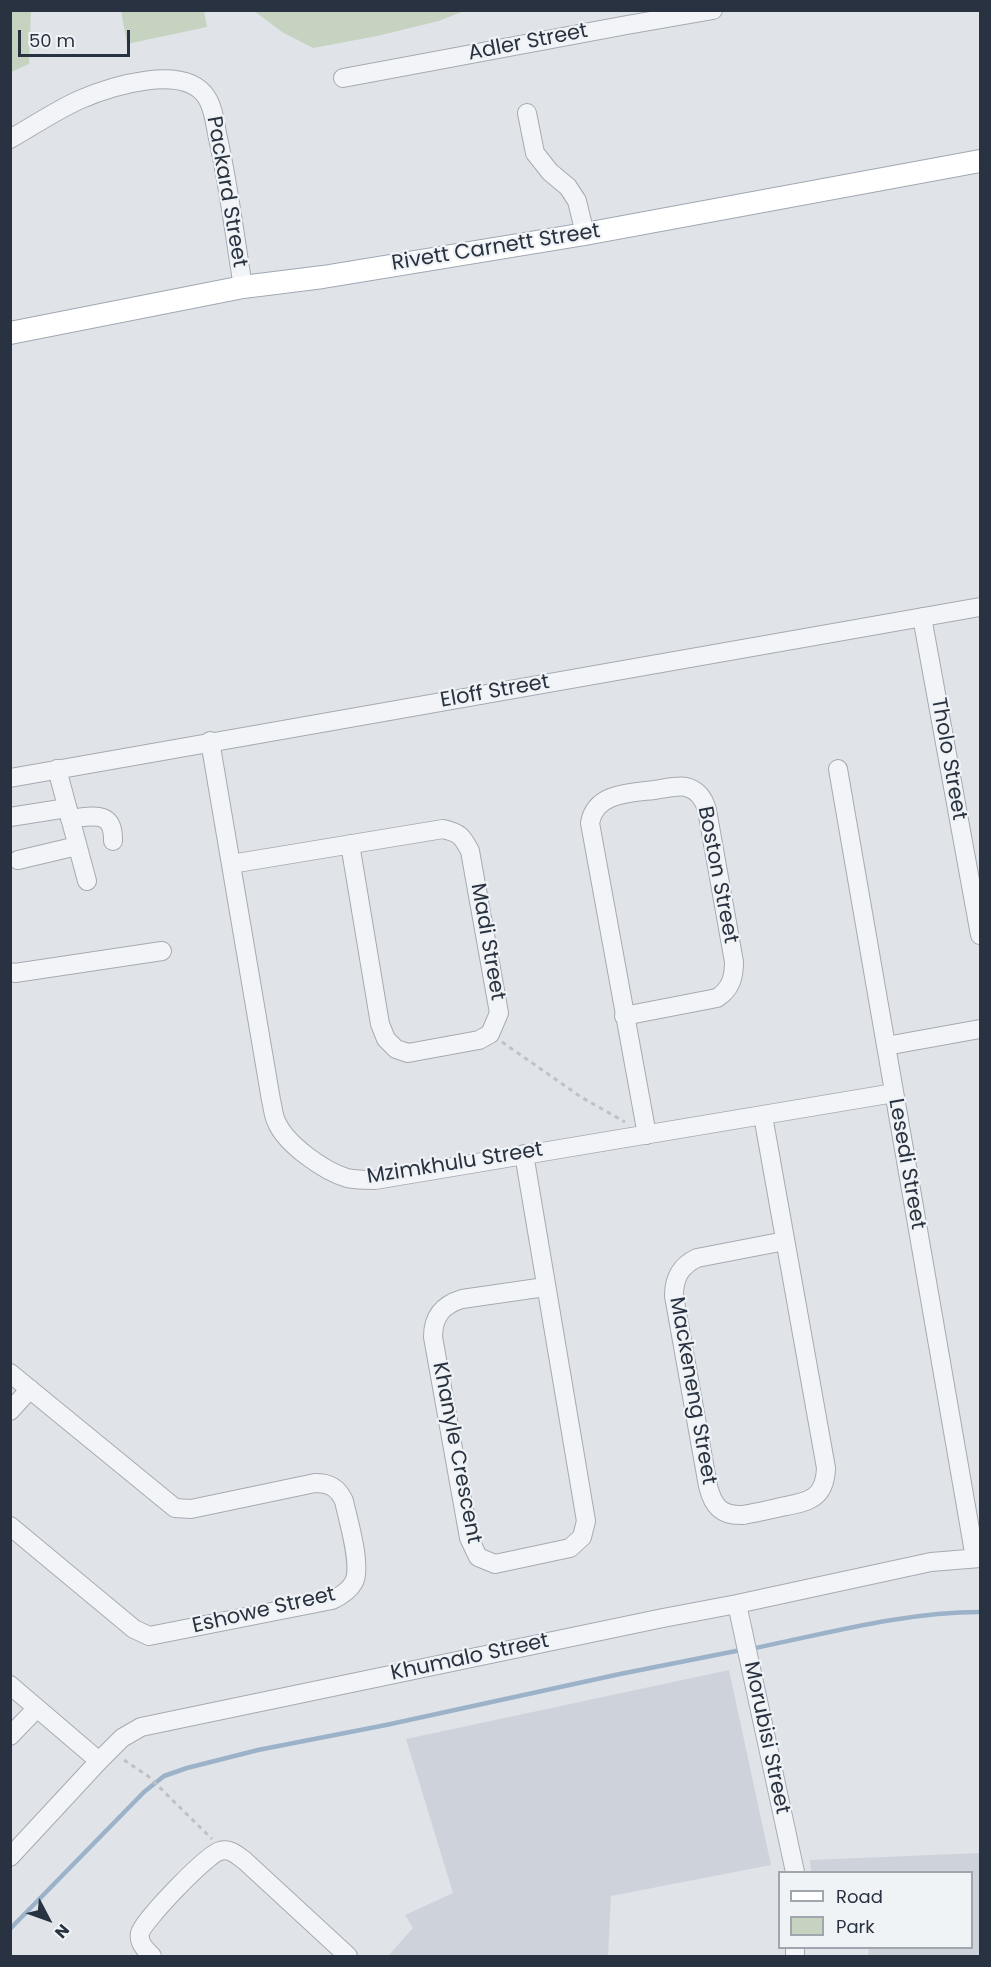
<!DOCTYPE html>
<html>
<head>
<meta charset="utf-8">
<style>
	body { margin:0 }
	#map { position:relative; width:991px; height:1967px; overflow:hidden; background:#e0e4e9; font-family:Poppins,sans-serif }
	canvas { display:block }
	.frame { position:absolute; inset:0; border:12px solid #293240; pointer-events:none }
	.legend { position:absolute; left:778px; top:1871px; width:195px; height:78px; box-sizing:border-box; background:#f0f3f6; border:2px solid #a0a6ad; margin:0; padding:8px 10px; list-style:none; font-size:18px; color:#293240 }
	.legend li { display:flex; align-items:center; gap:12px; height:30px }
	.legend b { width:30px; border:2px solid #a0a6ad }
	.north { position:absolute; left:18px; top:1889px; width:60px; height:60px; -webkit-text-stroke:4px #f0f3f6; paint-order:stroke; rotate:131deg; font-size:16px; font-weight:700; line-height:24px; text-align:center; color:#293240 }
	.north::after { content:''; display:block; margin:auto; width:21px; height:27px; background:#293240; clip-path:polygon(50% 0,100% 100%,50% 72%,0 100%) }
	.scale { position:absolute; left:18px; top:30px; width:112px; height:27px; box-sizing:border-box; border:3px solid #293240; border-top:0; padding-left:8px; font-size:18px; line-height:21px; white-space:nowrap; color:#293240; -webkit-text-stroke:4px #f0f3f6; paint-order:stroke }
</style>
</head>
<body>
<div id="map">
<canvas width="991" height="1967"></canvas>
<div class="frame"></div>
<ul class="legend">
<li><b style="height:8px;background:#fff"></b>Road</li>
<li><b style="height:16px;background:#c6d3c1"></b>Park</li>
</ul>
<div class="north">N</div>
<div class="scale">50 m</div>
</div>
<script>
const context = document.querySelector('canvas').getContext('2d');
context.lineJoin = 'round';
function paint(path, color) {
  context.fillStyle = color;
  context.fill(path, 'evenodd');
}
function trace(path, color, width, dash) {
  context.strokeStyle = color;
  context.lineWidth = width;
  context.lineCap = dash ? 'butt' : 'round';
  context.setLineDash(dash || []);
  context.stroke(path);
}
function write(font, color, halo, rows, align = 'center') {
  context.font = font + ' Poppins,sans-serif';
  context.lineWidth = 4.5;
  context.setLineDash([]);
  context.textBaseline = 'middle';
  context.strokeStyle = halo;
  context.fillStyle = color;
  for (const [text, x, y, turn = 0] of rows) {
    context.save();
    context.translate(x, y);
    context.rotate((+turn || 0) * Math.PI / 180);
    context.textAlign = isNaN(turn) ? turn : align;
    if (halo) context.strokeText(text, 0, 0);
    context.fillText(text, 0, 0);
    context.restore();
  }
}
const built = new Path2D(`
	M729,1670L771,1865L611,1896L608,1956H388L413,1928L405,1915L453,1893L406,1739Z
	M980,1853V1956H868L869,1948H972V1872H811L810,1860Z`);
const green = new Path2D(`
	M11,10L31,11L29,64L11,72Z
	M121,11H204L207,27L127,44Z
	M254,11H464L439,21L377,36L313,48L282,32Z`);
const stream = new Path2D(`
	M750,1649C825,1634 903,1612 980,1612
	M10,1929L144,1792L164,1776L187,1768L258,1750L386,1725L620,1674L741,1650`);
const path = new Path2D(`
	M502,1042L581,1097L625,1122
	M124,1760L148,1776L212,1839`);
const minor = new Path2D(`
	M343,78L627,25L713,10
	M527,113L535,153L550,172L568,187L577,201L585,234
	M10,139C33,126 55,111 79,100C109,87 185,62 207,98C214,109 215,125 218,138C229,187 235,238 243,287
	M922,617L980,935
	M210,741L271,1100C273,1107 273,1116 277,1123C287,1145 324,1171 347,1178C356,1180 366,1180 375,1180L894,1093
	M57,769L87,881
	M838,769L975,1558
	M10,778L980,607
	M10,817L67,808
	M70,819C93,816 114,810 113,841
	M18,860L77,846
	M231,864L443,829C460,833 462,836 470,851L499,1013L490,1034L479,1040L408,1053L396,1049L386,1039L380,1024L350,844
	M10,972L15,973L162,951
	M624,1016L717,998C731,989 734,977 734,962L707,810C704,799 698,790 686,787C677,785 664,789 654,790C629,793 595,793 590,823L647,1135
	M886,1046L980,1029
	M763,1116L826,1468C825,1500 807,1502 781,1507C768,1510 755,1513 743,1515C721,1516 713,1506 708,1486L674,1296C674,1278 680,1266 697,1258L785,1241
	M524,1154L586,1521L582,1537L570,1548L495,1564L478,1557L469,1538L433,1337C433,1317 442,1305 462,1299L545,1287
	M10,1373L175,1508L191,1509L315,1483C330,1483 338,1488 344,1501C348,1520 362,1565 354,1582C349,1591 341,1596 332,1600L149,1636L134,1629L10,1526
	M10,1411L30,1389
	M737,1604L795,1872
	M10,1685L99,1761
	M10,1736L37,1708
	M10,1857L99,1761L122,1738L141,1727L663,1618L737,1604L931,1562L980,1558
	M152,1956C146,1950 138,1943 140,1933C143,1921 208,1853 220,1851C230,1848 237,1855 245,1861L348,1956
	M795,1956V1948`);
const major = new Path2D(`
	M10,333L243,287L323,277L585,234L980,161`);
const streetNames = [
	["Adler Street",528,43,-11],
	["Packard Street",226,192,80],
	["Rivett Carnett Street",496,248,-9],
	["Eloff Street",495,692,-10],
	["Tholo Street",948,759,80],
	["Boston Street",717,875,79],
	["Madi Street",487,942,80],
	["Mzimkhulu Street",455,1164,-9],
	["Lesedi Street",906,1164,80],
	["Mackeneng Street",692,1391,80],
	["Khanyle Crescent",456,1453,79],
	["Eshowe Street",264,1611,-13],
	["Khumalo Street",470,1658,-12],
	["Morubisi Street",766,1738,78]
];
paint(built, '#ced3db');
paint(green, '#c6d3c1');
trace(stream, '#9cb2c8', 4.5);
trace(minor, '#a5abb3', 20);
trace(major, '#a0a8b4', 24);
trace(path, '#bec2c7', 3, [4.5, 4.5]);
trace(minor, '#f3f4f7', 18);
trace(major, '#fff', 22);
write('21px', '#293240', '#f0f3f6', streetNames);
</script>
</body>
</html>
